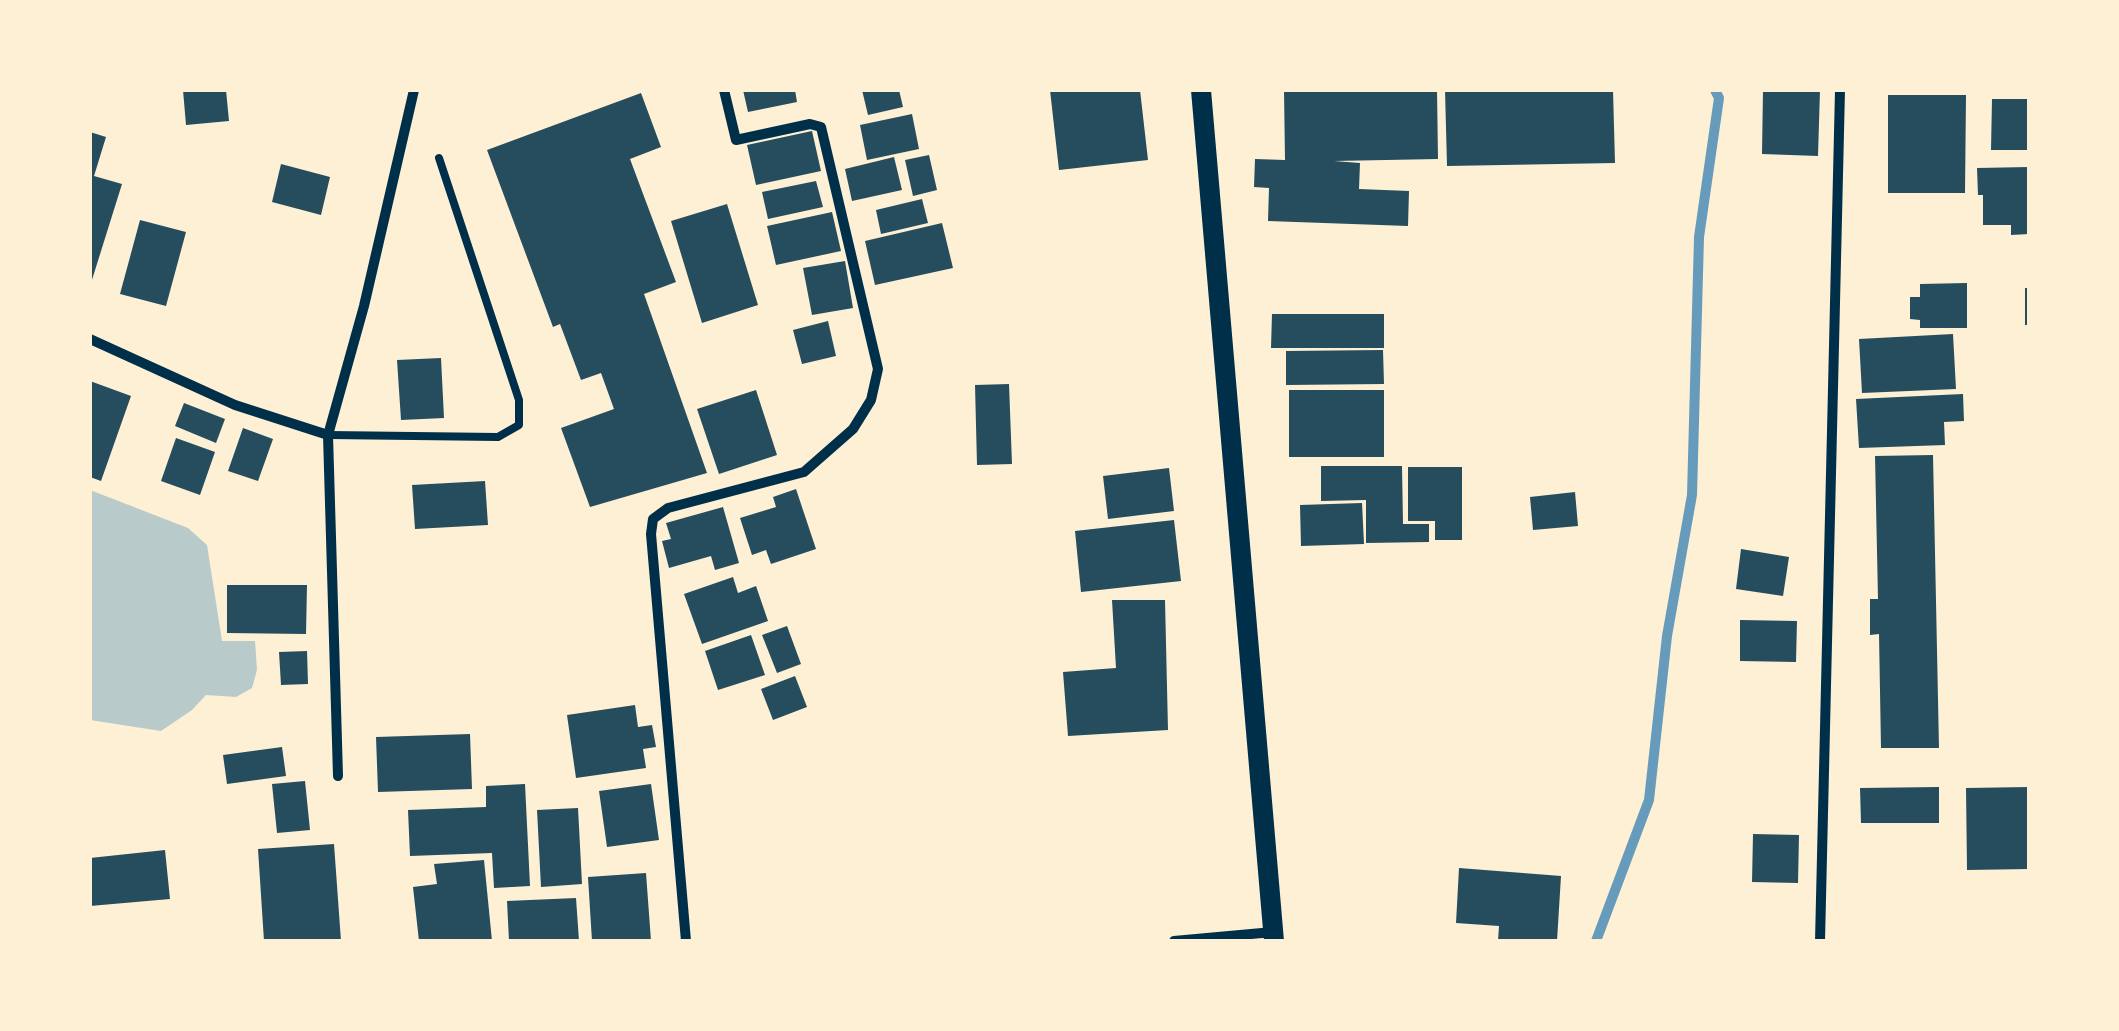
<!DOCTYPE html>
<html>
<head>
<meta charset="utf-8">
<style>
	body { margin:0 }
	#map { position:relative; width:2119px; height:1031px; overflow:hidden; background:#fdf0d5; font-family:"DM Sans",sans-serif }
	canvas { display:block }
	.frame { position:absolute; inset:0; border:92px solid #fdf0d5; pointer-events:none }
</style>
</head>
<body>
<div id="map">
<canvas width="2119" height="1031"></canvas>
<div class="frame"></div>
</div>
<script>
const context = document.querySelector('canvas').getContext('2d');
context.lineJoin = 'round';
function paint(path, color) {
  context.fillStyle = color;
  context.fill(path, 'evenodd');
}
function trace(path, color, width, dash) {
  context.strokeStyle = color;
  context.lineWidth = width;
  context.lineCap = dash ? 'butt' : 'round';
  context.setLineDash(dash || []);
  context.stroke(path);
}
const green = new Path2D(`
	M90,490L188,528L207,545L222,641H255L257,670L252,688L236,697L206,695L192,710L161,731L90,720Z`);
const stream = new Path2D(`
	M1596,941L1649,800L1667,636L1692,495L1699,237L1719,98L1715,90`);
const building = new Path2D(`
	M183,90H226L229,121L186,125Z
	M743,90H795L797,102L748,112Z
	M862,90H899L903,107L868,115Z
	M1050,90H1140L1148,160L1059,170Z
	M1284,90H1437L1438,159L1334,161L1360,163L1359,189L1409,191L1408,226L1268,221L1269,188L1254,187L1255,159L1285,160Z
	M1445,90H1613L1615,163L1447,166Z
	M1763,90H1820L1818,156L1762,154Z
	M641,93L661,147L630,159L676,282L644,294L707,473L590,507L561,428L614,409L601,373L581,380L560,324L553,327L487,150Z
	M1888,95H1966L1965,193H1888Z
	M1992,99H2029V150H1991Z
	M912,114L919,149L867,160L860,125Z
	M812,131L821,171L756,185L747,145Z
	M90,132L106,137L94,176L122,184L91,283Z
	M929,155L937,190L913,196L905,160Z
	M894,157L902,190L852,201L845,169Z
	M281,164L330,177L321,215L272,202Z
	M2029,167V234L2011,235V225H1983V195H1978L1977,168Z
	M816,181L823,207L768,219L762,192Z
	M922,199L928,223L881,234L876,210Z
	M727,204L758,305L702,323L671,221Z
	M832,212L841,251L776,265L767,226Z
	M140,220L186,232L166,306L120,294Z
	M942,223L953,268L875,285L865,241Z
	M845,261L853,308L812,315L803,268Z
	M1967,283V328H1920V320L1910,319V297H1920V284Z
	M2025,288H2029V325H2025Z
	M1272,314H1384V348H1271Z
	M828,321L836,356L802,364L793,330Z
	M1953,334L1956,389L1862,393L1859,339Z
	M1383,350L1384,384L1286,385V351Z
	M441,358L444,418L401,420L397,360Z
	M90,381L131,396L101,481L90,477Z
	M1009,384L1012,464L977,465L975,385Z
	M756,390L777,455L719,474L697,409Z
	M1289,390H1384V457H1289Z
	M1963,394L1964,421L1944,422L1945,445L1859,448L1856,399Z
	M184,403L225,419L216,443L175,426Z
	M243,428L273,439L258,481L228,471Z
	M176,438L215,452L200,495L161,481Z
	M1933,455L1939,748H1881L1879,634L1870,635V599H1878L1875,456Z
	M1321,466H1402L1403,524H1429V542L1366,543V500L1321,501Z
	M1408,467H1462V540H1435V521H1408Z
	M1169,468L1174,511L1108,519L1103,476Z
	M485,481L488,525L415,529L412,485Z
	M796,489L816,549L771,564L766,550L752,555L740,518L776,507L773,497Z
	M1575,492L1578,526L1533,530L1530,497Z
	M1362,503L1364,544L1301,546L1300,505Z
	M723,507L739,563L715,570L711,556L669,568L662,541L671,539L666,523Z
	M1174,520L1181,581L1081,592L1075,531Z
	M1741,549L1789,557L1783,596L1736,589Z
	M733,577L738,593L756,586L768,621L702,644L684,594Z
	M227,585H307L306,634L227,633Z
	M1112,600H1165L1168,730L1068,736L1063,672L1116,668Z
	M1740,620L1797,621L1796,662L1740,661Z
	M787,626L801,664L777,673L762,635Z
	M751,635L765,675L718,690L705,651Z
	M307,651L308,684L281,685L279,652Z
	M795,676L807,707L773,720L761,689Z
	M635,705L638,727L652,725L656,747L643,749L646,768L576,778L567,715Z
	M470,734L472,789L378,792L376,737Z
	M282,747L286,776L227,784L223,755Z
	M305,781L310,830L277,833L272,784Z
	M525,784L530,886L494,888L492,853L410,856L408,810L486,807V786Z
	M651,784L659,840L607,847L599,791Z
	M1939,787V823H1861L1860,788Z
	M2029,787V869L1967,870L1966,788Z
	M578,808L582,884L541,887L537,810Z
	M1753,834L1799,835L1798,883L1752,882Z
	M334,844L341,941H264L258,849Z
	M165,850L170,899L90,906V858Z
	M484,860L492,941H419L413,887L437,884L434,864Z
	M1459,868L1561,876L1557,941H1498L1499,926L1456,923Z
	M646,873L651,941H592L588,877Z
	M576,898L579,941H509L507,901Z`);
const service = new Path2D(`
	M328,435L498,437L519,425V400L439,158`);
const minor = new Path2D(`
	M90,339L235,405L328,435L364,306L414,90
	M328,435L338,776
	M686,941L651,534L653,519L668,508L804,472L853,429L871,400L878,369L821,127L810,124L736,140L724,90
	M1174,941L1273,932
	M1820,941L1840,90`);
const secondary = new Path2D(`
	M1201,90L1274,941`);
paint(green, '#b9caca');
trace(stream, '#669bbc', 10);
paint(building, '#264d5e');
trace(service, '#003049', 8);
trace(minor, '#003049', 10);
trace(secondary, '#003049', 20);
</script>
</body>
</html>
